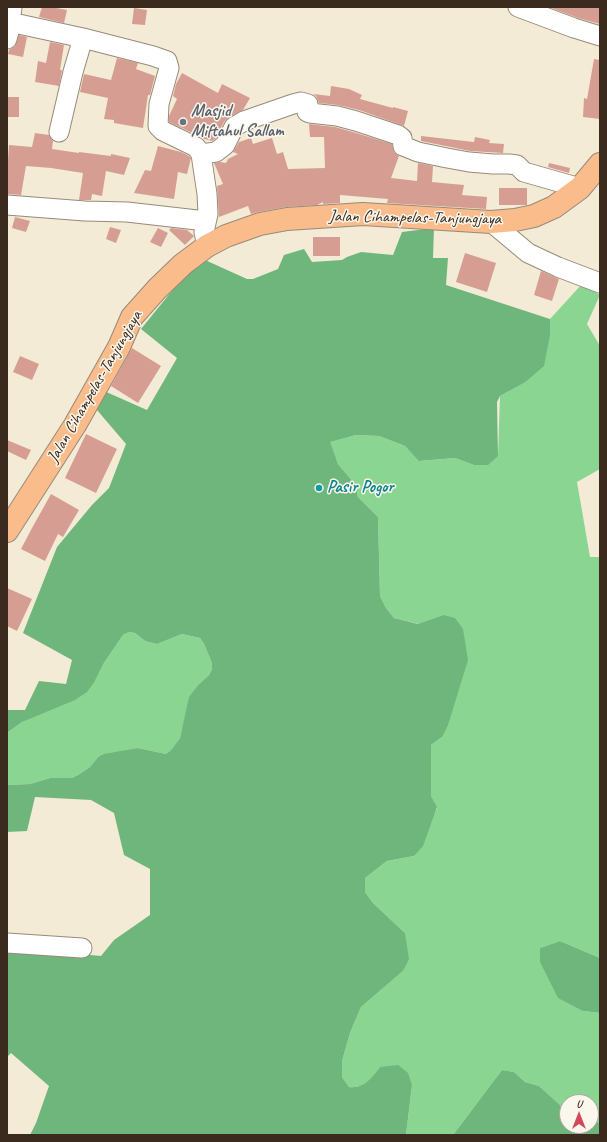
<!DOCTYPE html>
<html>
<head>
<meta charset="utf-8">
<style>
	body { margin:0 }
	#map { position:relative; width:607px; height:1142px; overflow:hidden; background:#f3ebd5; font-family:Caveat,sans-serif }
	canvas { display:block }
	.frame { position:absolute; inset:0; border:8px solid #3b2a1e; pointer-events:none }
	.north { position:absolute; left:559px; top:1094px; width:40px; height:40px; box-sizing:border-box; background:#fbf7ec; border:1px solid #aea59a; border-radius:50%; rotate:0deg; font-size:11px; font-weight:700; line-height:16px; text-align:center; color:#3b2a1e }
	.north::after { content:''; display:block; margin:auto; width:14px; height:18px; background:#d1495b; clip-path:polygon(50% 0,100% 100%,50% 72%,0 100%) }
</style>
</head>
<body>
<div id="map">
<canvas width="607" height="1142"></canvas>
<div class="frame"></div>
<div class="north">U</div>
</div>
<script>
const context = document.querySelector('canvas').getContext('2d');
context.lineJoin = 'round';
function paint(path, color) {
  context.fillStyle = color;
  context.fill(path, 'evenodd');
}
function trace(path, color, width, dash) {
  context.strokeStyle = color;
  context.lineWidth = width;
  context.lineCap = dash ? 'butt' : 'round';
  context.setLineDash(dash || []);
  context.stroke(path);
}
function write(font, color, halo, rows, align = 'center') {
  context.font = font + ' Caveat,sans-serif';
  context.lineWidth = 3;
  context.setLineDash([]);
  context.textBaseline = 'middle';
  context.strokeStyle = halo;
  context.fillStyle = color;
  for (const [text, x, y, turn = 0] of rows) {
    context.save();
    context.translate(x, y);
    context.rotate((+turn || 0) * Math.PI / 180);
    context.textAlign = isNaN(turn) ? turn : align;
    if (halo) context.strokeText(text, 0, 0);
    context.fillText(text, 0, 0);
    context.restore();
  }
}
const green = new Path2D(`
	M582,284L600,295L587,324L600,346V469L577,482L590,557H600V958L560,941L540,948L583,1011L600,1013V1122L591,1123V1102H567V1114L559,1104L539,1086L525,1082L514,1072L502,1070L453,1135H406L412,1085L380,1067C372,1077 364,1089 349,1087L342,1077V1061L350,1033L361,1007L403,971L405,933L373,903L365,892V878L387,861L414,856L437,808L431,796V745L442,737L443,615L419,624L394,618L386,608L380,596L378,517L358,497L355,484L338,464L329,442L356,435L379,436L405,446L420,461L455,458L474,465L498,456L500,396L524,383L550,335V319Z
	M129,632L135,633L145,641L157,644L182,634L200,638L204,644L212,663V669L209,675L198,685L190,697L180,738L171,750L166,754L138,748L98,757L90,767L78,775L72,778H50L30,784L7,785V733L22,722L95,681L104,663L123,635Z`);
const forest = new Path2D(`
	M434,228L433,258H448L446,285L550,319V335L544,366L524,383L500,396L497,402L498,456L488,465H474L455,458L419,461L405,446L379,436L356,435L330,442L338,464L355,484L358,497L378,517L380,596L386,608L394,618L418,624L443,615L455,618L463,629L468,660L448,725L442,737L431,745V796L437,807L423,846L414,856L387,861L365,878V892L373,903L405,933L409,959L403,971L361,1007L350,1033L342,1061V1077L349,1087C364,1089 372,1077 380,1067L398,1065L408,1073L412,1085L406,1135H30L36,1123L49,1086L11,1053L7,1057V947L101,956L114,940L150,915V869L124,855L114,813L91,800L35,797L27,831L7,832V785L30,784L50,778H72L78,775L90,767L98,757L104,754L138,748L166,754L171,750L180,738L189,697L198,685L209,675L212,669V663L204,644L200,638L182,634L157,644L145,641L135,633L129,632L123,635L104,663L95,681L87,692L75,700L22,722L7,733V710H25L39,681L66,684L72,660L23,633L57,547L92,505L109,488L126,444L97,410L104,391L147,410L177,358L141,329L188,271L205,260L247,279H253L278,269L284,255L304,249L312,262L342,260L347,257L361,252L393,255L402,232Z
	M560,941L600,958V1013L583,1011L558,998L540,962V948Z
	M502,1070L514,1072L525,1082L539,1086L559,1104L567,1114V1126H591V1123L600,1122V1135H453Z`);
const building = new Path2D(`
	M42,7H51L67,10L64,23L39,17Z
	M549,7H600V24L578,18Z
	M134,8L147,10L145,25L132,24Z
	M19,35L27,37L23,57L8,54L9,50L15,46Z
	M50,42L64,45L60,70H62L59,86L35,82L38,61L46,63Z
	M117,58L138,63L136,69L155,76L150,95H148L143,128L114,123V120L104,119L108,98L80,92L84,74L111,80Z
	M594,59L600,60V119L583,117L584,98L587,99Z
	M182,73L218,93L222,84L250,98L243,110L228,118L224,122L216,138L212,141L204,139L199,127L197,135L169,122V116L177,99L173,96L176,84Z
	M331,86L349,89L362,95L360,99L393,108V107L408,111L404,126L359,110L338,105L319,103L316,96L313,94L330,96Z
	M7,97H19V117H7Z
	M309,124L335,127L353,132L392,144L394,152L399,156L391,178L417,181L418,163L433,166L432,182L464,185L462,195L487,197L486,209L387,203L388,199L340,195V203L323,204V202L317,205L286,207L258,212L251,214L248,206L219,217L217,186L223,184L214,163L220,162L226,163L228,159L238,154L233,152L239,142L251,138L253,144L272,138L277,154L283,152L288,169L325,168L324,137H310Z
	M35,133L49,135L53,141L52,149L79,153V152L111,156V154L130,158L124,175L106,171L102,196L92,194L91,200H79L83,173L51,168L26,166L21,195L7,194V175L9,145L32,147Z
	M421,136L474,142L475,137L490,140L489,143L504,144L503,153L470,151L421,141Z
	M158,146L181,152L189,156L191,158L187,174L178,172L174,199L134,193L145,170L151,171Z
	M549,163L570,168L569,173L548,167Z
	M499,188H527V205H499Z
	M15,217L30,221L26,232L12,228Z
	M110,227L121,230L116,243L106,239Z
	M158,228L168,233L161,247L150,242Z
	M171,228L187,230L194,236L185,245L169,230Z
	M313,237H340V256H313Z
	M465,253L496,263L487,292L456,282Z
	M541,271L559,279L552,301L534,295Z
	M132,348L161,366L138,403L111,386Z
	M20,356L39,364L32,380L13,372Z
	M86,434L117,449L96,493L65,478Z
	M7,440L31,450L26,460L7,451Z
	M51,494L79,510L63,537L58,534L45,561L21,549L32,528Z
	M7,588L32,599L17,631L7,626Z`);
const minor = new Path2D(`
	M12,7L11,17L14,23L83,38L153,56L167,61L169,68L159,104L158,126L163,131L196,147L201,154L207,194L208,214L204,232L207,246
	M518,7L574,28L600,36
	M7,39L12,20
	M59,132L73,72L83,38
	M201,154L216,152L225,145L234,127L244,121L293,104L301,102L308,104L307,112L310,113L337,116L356,121L398,135L402,138L403,146L418,152L447,158L469,162L493,164H509L517,165L524,172L580,188
	M7,205L85,211L127,212L206,221
	M491,222L528,253L558,267L600,283
	M7,943L82,948`);
const major = new Path2D(`
	M7,531L75,425L119,347L132,317L157,289L183,264L207,246L226,236L260,224L287,219L363,214L491,222L515,220L534,216L554,207L580,188L600,164`);
const markers = [
	[183,122,4,"#6b7280"],
	[319,488,4,"#0f9aa8"]
];
const worshipNames = [
	["Masjid",191,112],
	["Miftahul Sallam",191,132]
];
const streetNames = [
	["Jalan Cihampelas-Tanjungjaya",415,218,1],
	["Jalan Cihampelas-Tanjungjaya",95,387,-60]
];
const cultureNames = [
	["Pasir Pogor",327,488]
];
paint(green, '#8ad592');
paint(forest, '#6fb67c');
paint(building, '#d69e93');
trace(minor, '#978a7a', 21);
trace(major, '#978a7a', 24);
trace(minor, '#fff', 19);
trace(major, '#f9bc8a', 22);
for (const [x, y, r, color] of markers) {
  const dot = new Path2D();
  dot.arc(x, y, r, 0, 2 * Math.PI);
  context.fillStyle = color;
  context.fill(dot);
  trace(dot, '#fbf7ec', 1.5);
}
write('bold 17px', '#5b616d', '#fbf7ec', worshipNames, 'left');
write('17px', '#3b2a1e', '#fbf7ec', streetNames);
write('bold 17px', '#0d838f', '#fbf7ec', cultureNames, 'left');
</script>
</body>
</html>
